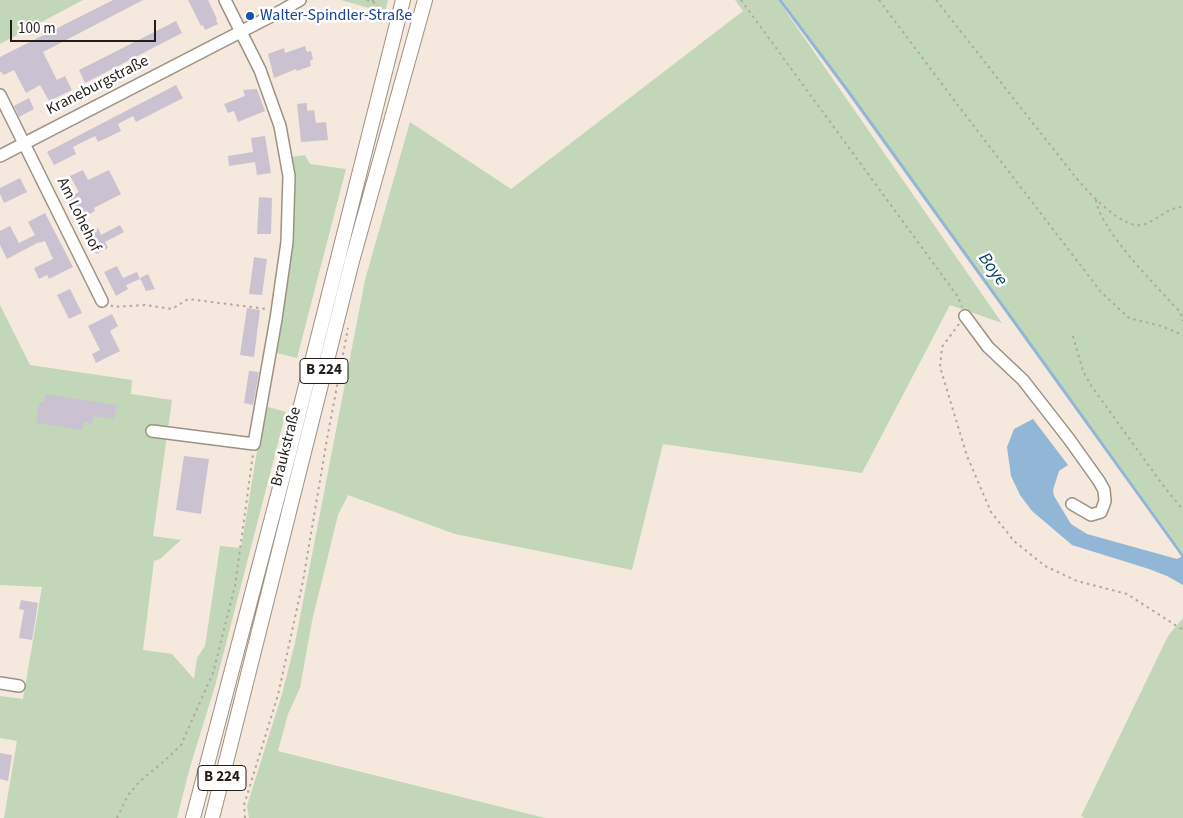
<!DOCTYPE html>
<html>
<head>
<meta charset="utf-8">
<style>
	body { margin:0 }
	#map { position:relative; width:1183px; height:818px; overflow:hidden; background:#f5e8dc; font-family:"Source Sans 3",sans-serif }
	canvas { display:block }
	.scale { position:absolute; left:10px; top:20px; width:146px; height:22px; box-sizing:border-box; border:2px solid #231e1a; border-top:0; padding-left:6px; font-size:15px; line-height:18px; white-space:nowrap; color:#231e1a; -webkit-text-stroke:4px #fff; paint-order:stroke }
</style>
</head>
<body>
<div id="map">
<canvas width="1183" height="818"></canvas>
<div class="scale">100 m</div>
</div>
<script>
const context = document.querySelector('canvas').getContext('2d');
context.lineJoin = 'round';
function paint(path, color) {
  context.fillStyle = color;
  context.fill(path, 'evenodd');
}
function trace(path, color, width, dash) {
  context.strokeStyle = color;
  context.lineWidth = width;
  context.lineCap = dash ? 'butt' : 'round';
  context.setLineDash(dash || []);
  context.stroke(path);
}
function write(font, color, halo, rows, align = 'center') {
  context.font = font + ' "Source Sans 3",sans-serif';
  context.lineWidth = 5;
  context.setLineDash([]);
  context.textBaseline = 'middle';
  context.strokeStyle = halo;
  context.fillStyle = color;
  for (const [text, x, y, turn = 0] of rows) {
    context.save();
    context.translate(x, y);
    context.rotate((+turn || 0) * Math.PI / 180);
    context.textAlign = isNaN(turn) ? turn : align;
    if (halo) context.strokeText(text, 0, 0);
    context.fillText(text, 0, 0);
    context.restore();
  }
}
const green = new Path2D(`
	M0,0H83L0,44Z
	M341,0H388L381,26V20L376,10Z
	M735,0H778L1002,323L950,305L862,473L663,444L632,570L455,534L348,495L338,515L312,621L300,688L288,714L278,751L545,818H249L247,806L282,694L295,643L365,280L410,122L511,189L743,11Z
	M782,0H1183V553Z
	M305,155L310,164L346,169L297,358L277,353C285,287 300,223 291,157Z
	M0,305L30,365L132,380L131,394L172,400L153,536L181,540L160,559L154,561L143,650L172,654L194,679L197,658L205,646L220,546L241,548L262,421L268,407L286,412L215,686L190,767L177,818H4L17,741L0,738V696L23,699L42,587L0,585Z
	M1183,618V818H1085L1081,816L1168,636Z`);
const water = new Path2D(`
	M1033,419L1068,465L1059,471L1053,490L1054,496L1071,524L1087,534L1177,559L1183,556V585L1167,576L1149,569L1072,545L1032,511L1020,495L1011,476L1007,447L1014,429Z`);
const stream = new Path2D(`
	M780,0L845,87L1183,556`);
const building = new Path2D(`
	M113,0H143L43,52L57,80L65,76L72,90L49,101L40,85L26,93L14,70L4,75L0,71V57Z
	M188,0H208L217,19L216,20L218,24L205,30L203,25L201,26Z
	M176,21L182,33L85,83L79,70Z
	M305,46L307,52L311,51L313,59L310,61L311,66L297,71L296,69L274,78L268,54L284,48L285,53Z
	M176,85L183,98L136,122L133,116L118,124L121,131L98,142L95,136L73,147L76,154L54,165L47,152Z
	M257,89L265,111L238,122L234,111L228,113L224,104L245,96L243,90Z
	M29,98L34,109L19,117L14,106Z
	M307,103V111L314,110L316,123L326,122L328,140L301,142L297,104Z
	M265,136L271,173L257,175L255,162L229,166L228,156L253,152L251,138Z
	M83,170L88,180L109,170L121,194L94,208L95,211L78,220L68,198L79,192L70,176Z
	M20,178L27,192L4,203L0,194V188Z
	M259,197L272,198L271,234H257Z
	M45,213L73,267L49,279L47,275L39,279L34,268L53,259L45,241L39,243V242L7,259L0,245V231L10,226L19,243L35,235L28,222Z
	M120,225L124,232L105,242L108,248L96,254L86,234L98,228L101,235Z
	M254,257L267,259L262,295L249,294Z
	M117,266L123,278L137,272L140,279L126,285L128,289L116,296L104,272Z
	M148,274L155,289L146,291L140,278Z
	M70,289L82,313L69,319L57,295Z
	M247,308L260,310L254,357L240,355Z
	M112,314L118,326L110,331L120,351L96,363L92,354L100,350L88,326Z
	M249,371L259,372L253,405L244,403Z
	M45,394L117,405L114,419L94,416L92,424L84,422L83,430L36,423L39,402L44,403Z
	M184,456L209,459L201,514L176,510Z
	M21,600L38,603L32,640L19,638L24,610L19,609Z
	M0,753L12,755L8,781L0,779Z`);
const path = new Path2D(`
	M367,0L373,2V0
	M741,0L958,297L962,307
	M879,0L960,108L1101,292L1129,318L1161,326L1183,335
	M936,0L1073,174C1085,189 1124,233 1145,224C1159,219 1168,207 1183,207
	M373,2L378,5L386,22
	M1096,200C1100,230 1158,288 1180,312L1183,321
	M111,305L113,307L145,305L172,309L188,299L267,309
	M959,324L942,347L940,367L967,456L991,512L1014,541L1045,566L1077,581L1127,594L1183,630
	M1073,336L1083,371L1090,384L1162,484L1183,510
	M117,818L128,795L140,781L162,763L181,745L213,673L235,586L253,454
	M245,818L244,805L278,695L303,581L327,439L348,328`);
const minor = new Path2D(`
	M0,95L102,301
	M0,156L281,11L300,0
	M965,316L988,347L1023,380L1069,439L1099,481L1104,490L1105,501L1101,512L1091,515L1072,504
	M152,431L254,444L276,319L287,242L289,176L280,126L260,70L225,0
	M0,683L19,686`);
const major = new Path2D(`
	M193,818L288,457L403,0
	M212,818L352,261L425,0`);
const markers = [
	[250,16,5,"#1a4fb4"]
];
const shields = [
	[324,371,48],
	[222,778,48]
];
const shieldNames = [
	["B 224",324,371],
	["B 224",222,778]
];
const transitNames = [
	["Walter-Spindler-Straße",260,16]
];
const streetNames = [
	["Kraneburgstraße",98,86,-27],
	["Am Lohehof",78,215,64],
	["Braukstraße",287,447,-76]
];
const waterNames = [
	["Boye",992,270,54]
];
paint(green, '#c2d7b7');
paint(water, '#92b7d6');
trace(stream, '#92b7d6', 3);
paint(building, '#cac2d1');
trace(minor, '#9c9185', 14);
trace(major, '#9c9185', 16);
trace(path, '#b2a89e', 2, [2.5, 4]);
trace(minor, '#fff', 11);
trace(major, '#fff', 14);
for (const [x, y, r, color] of markers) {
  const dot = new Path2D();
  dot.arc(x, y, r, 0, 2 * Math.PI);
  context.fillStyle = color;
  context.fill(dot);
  trace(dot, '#fff', 2);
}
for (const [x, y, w] of shields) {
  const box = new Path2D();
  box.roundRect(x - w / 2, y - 12.5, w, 25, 4);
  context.fillStyle = '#fff';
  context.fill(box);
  trace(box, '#231e1a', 1);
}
write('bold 15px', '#231e1a', null, shieldNames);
write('16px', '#164399', '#fff', transitNames, 'left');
write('16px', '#231e1a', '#fff', streetNames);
write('italic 18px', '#003f66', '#fff', waterNames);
</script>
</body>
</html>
